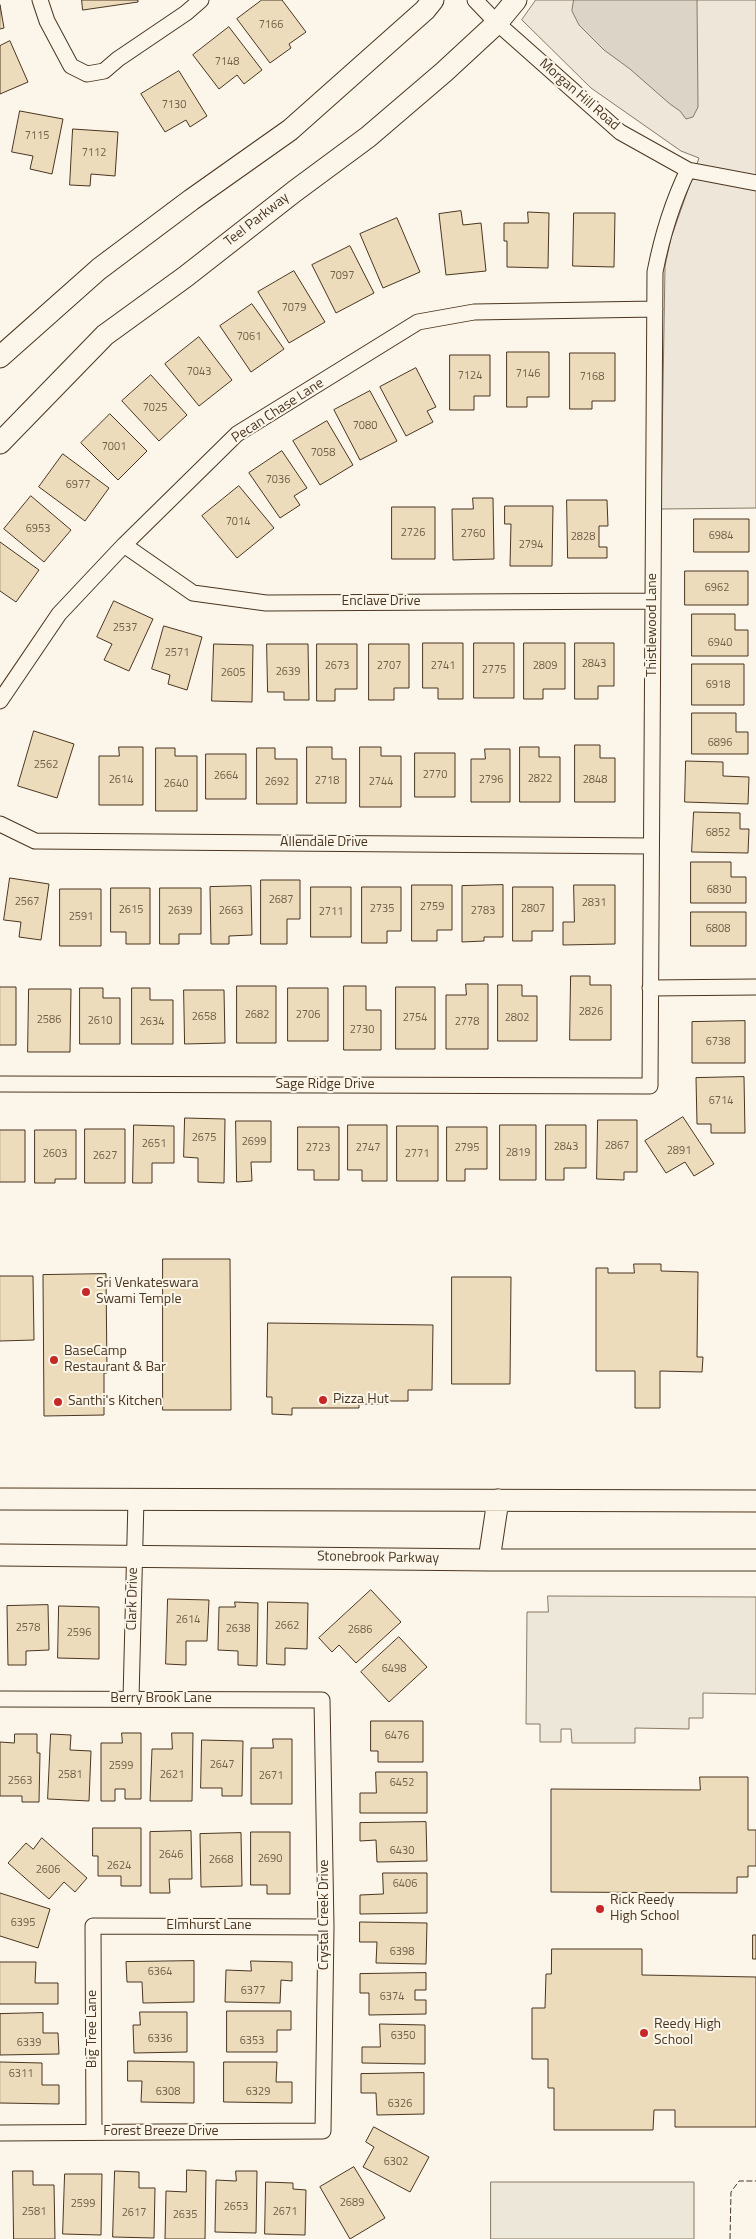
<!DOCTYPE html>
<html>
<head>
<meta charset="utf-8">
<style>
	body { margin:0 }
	canvas { display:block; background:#fbf6e9 }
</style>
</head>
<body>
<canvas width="756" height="2239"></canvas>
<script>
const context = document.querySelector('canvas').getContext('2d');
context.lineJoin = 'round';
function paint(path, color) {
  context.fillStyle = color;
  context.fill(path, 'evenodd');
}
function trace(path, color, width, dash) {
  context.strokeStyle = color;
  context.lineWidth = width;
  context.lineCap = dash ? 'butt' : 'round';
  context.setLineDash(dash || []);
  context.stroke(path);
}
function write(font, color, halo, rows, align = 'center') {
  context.font = font + ' "Titillium Web",sans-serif';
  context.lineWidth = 4;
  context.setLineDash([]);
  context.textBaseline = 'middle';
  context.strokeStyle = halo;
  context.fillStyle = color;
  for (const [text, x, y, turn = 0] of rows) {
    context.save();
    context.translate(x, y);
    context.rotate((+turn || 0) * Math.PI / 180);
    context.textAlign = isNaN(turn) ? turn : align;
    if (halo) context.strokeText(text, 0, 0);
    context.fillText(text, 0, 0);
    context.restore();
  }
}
const green = new Path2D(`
	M536,0H756V508L661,509L665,266L671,238L699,158L681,151L591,88L522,20Z`);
const parking = new Path2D(`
	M548,1596L756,1597V1694L703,1693V1718H689V1729L635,1728V1743H572L571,1729H561V1742H540V1724H526L527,1612H548Z
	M491,2182H694V2239H491Z`);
const water = new Path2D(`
	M574,0H697L698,107L693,117L686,119L680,111L670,104L630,69L604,50L579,25L572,11Z`);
const building = new Path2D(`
	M82,0H138V2L83,10Z
	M262,0H282L306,32L289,44L291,48L270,63L237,19Z
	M0,5L4,28L0,29Z
	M229,27L262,70L244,84L237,75L219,89L193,55Z
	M10,41L28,82L0,94V46Z
	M179,71L207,116L190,127L186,120L165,132L141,94Z
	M20,111L63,119L52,174L30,169L33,156L12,152Z
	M73,129L118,132L115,176L91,174L90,186L70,185Z
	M461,211L463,225L481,223L486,271L446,275L439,214Z
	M528,212L549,213L548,268L507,267V241H504V223H528Z
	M574,213H615L614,267L573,266Z
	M397,218L420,272L383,288L360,234Z
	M350,246L374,293L336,313L312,265Z
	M294,271L325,322L289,343L258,292Z
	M252,304L284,349L251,372L220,326Z
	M199,337L232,380L199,406L165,364Z
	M507,352H549V397H527V407H507Z
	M570,353H615V401H592V409H570Z
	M450,355H490V396H474V410H450Z
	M416,368L436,407L427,411L433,422L406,436L380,387Z
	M151,375L187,415L159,441L122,401Z
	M370,391L397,441L360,460L334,410Z
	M110,414L147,451L118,480L81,443Z
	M327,421L353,465L320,485L293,441Z
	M282,451L307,488L294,496L300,505L280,518L249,473Z
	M63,454L109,488L85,521L39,487Z
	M239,486L274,528L237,558L202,516Z
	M31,496L71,530L44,562L4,529Z
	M473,498H493L494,559L453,560L452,509H473Z
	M567,500H607L608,526H599V547H607V558H568Z
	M505,506H553L552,566H510L511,524H505Z
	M392,507H435V559H392Z
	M694,519H749V552H694Z
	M0,542L39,570L16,602L0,591Z
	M685,571H748V605H685Z
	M114,601L153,619L129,671L104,660L112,644L97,637Z
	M692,614H735V630H748V656H692Z
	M164,626L202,637L187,690L168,684L170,675L152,669Z
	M423,643H463V699H438V688H423Z
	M474,643H514V698H474Z
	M524,643H565V689H543V699H524Z
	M575,643H614V686H598V699H575Z
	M214,644L253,645L252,702L212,701Z
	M267,644H308L309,700H284V692H268Z
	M317,644H357V689H335V701H317Z
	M369,644H409V688H394V700H369Z
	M692,664H744V705H692Z
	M692,713H736V732H748V754H692Z
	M34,731L74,744L57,798L18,786Z
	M575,745H600V758H615V802H575Z
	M119,747H143V805H99V756H119Z
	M307,747H332V759H346V803H307Z
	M360,747H381V756H401V807H360Z
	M520,747H539V757H560V802H520Z
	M156,748H175V756H197V811H156Z
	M257,748H275V759H297V804H257Z
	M485,749H510V802H471V759H485Z
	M415,753H455V797H415Z
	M206,754H246V799H206Z
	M686,761L723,762V776L749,777L748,804L685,802Z
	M694,812L740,813V829H749L748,853L692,852Z
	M691,862H731V877H746V903H691Z
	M10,878L49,884L41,940L19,937L21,922L4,920Z
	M261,880H300V919H287V944H261Z
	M412,885H452V930H437V941H412Z
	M503,885V937H484V941L462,942V886Z
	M574,885H615V944L563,945V922H574Z
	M251,886L252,935L229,936V944H211L210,887Z
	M311,887H351V937H311Z
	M362,887H401V931H387V943H362Z
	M513,887H553V931H532V941H513Z
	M111,888H150V944H126V932H111Z
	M160,888H201V934H179V944H160Z
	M60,889H101V946H60Z
	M691,912H746V946H691Z
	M571,976H590V985H611V1040H570Z
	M466,984H488V1049H446V995H466Z
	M498,985H522V996H537V1041H498Z
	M237,986H276V1043H237Z
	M344,986H366V1010H381V1050H344Z
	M0,987H16V1045H0Z
	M396,987H435V1049H396Z
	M80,988H103V998H120V1044H80Z
	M132,988H150V1000H173V1044H132Z
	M288,988H328V1041H288Z
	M29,989H71L70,1052H28Z
	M184,990H224L225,1043L185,1044Z
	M745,1021V1063H692V1022Z
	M744,1077L745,1133H711V1124H697L696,1078Z
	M683,1117L714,1164L694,1176L685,1162L666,1173L645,1141Z
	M185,1118L225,1119L224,1183L198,1182V1158L184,1157Z
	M598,1120H637V1172H624V1180L597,1179Z
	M236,1121H271V1162H251L252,1181L237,1182Z
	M134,1125L174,1126V1163H152V1183H133Z
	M348,1125H387V1181H362V1170H348Z
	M500,1125H536V1180H500Z
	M546,1125H586V1168H564V1180H546Z
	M397,1126H438V1181H397Z
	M298,1127H339V1180H314V1170H298Z
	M447,1127H487V1169H465V1181H447Z
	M85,1129H125V1183H85Z
	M0,1130H25V1182H0Z
	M35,1130H76V1179H55V1183H35Z
	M163,1259H230L231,1410H163Z
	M634,1264H661V1271L698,1272L697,1357H703L702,1372L660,1371V1408H635V1371H596V1268H608V1273H634Z
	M106,1274L107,1373H104V1415L44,1416L43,1275Z
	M0,1276H33L34,1340L0,1341Z
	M452,1277H511L510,1384H452Z
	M268,1323L433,1325L432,1390H408V1401H388V1404H359V1408H292V1415L272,1414V1397H267Z
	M371,1590L401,1622L356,1663L339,1645L332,1652L319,1638Z
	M168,1599L209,1600L207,1641H186V1665L166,1664Z
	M235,1602L258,1603L257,1666L238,1665V1651L218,1650L219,1607H235Z
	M268,1602L308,1603L307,1649L285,1648V1665L267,1664Z
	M48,1605L49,1650L26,1651V1665H8L7,1606Z
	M59,1606L99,1607V1659L58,1658Z
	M399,1637L427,1667L389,1702L361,1672Z
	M371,1721H423V1762H378V1751H371Z
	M122,1733H141V1799H125V1789H115V1801H101V1743H122Z
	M172,1733H193L192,1801H150L152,1749H172Z
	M15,1734H37V1753H40L39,1802H22V1796H0V1742L14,1743Z
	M51,1734L71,1735L70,1750L91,1751L89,1801L48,1799Z
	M273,1739H292V1804H251V1748H273Z
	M202,1740L243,1741L242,1796H222V1788H201Z
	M376,1772H427V1813H360V1793H376Z
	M700,1777H748V1830H756V1866H748V1877H737V1893L551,1892V1789L700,1790Z
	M426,1822L427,1861L377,1862L376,1840L360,1841V1823Z
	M93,1828H141V1886H121V1876H98V1856H93Z
	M191,1831L192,1879H169L170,1893H150V1832Z
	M251,1832H290V1894H267V1885H251Z
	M241,1833L242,1886L201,1887L200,1834Z
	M42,1838L87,1878L75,1892L64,1882L49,1899L8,1863L26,1843L33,1849Z
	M383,1873H427V1913L360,1914V1895L383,1894Z
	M0,1893L50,1909L38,1948L0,1936Z
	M360,1922L427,1923L426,1964L376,1963L377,1942H360Z
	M753,1935H756V1959H753Z
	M552,1949H642V1975L756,1977V2127H675V2110H654L653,2130H554V2088H548V2059H532V2008H545L546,1974H551Z
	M194,1961V2002L143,2003L142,1982H127L126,1962Z
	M251,1961L292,1962V1981L281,1980L280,2003L225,2002L226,1970L251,1971Z
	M0,1962H36L35,1983H58V2004H0Z
	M426,1973V1990H415V2000H426V2014L369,2015V1993H360V1974Z
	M227,2011H291V2030H277V2052H227Z
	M140,2012H187V2052L134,2053L133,2025H140Z
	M43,2013V2033H58L59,2054L0,2055V2014Z
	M380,2024L425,2025V2064L362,2063V2047H380Z
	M128,2061L194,2062V2103L141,2102L142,2081H128Z
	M0,2062L42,2063V2085H59V2104L0,2103Z
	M224,2062H277L276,2082H292V2103L224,2102Z
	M424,2073V2114L377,2115L376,2093H361V2074Z
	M374,2127L429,2157L410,2192L363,2167L374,2147L366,2142Z
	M354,2167L385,2218L350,2239L320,2187Z
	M187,2170L206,2171L205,2239H165L166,2191L186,2192Z
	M13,2171H33V2185H54L55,2239H14Z
	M115,2171L139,2172V2188H155L154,2238L113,2237Z
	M236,2171H257L256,2233L215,2232L216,2180L236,2181Z
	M65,2174H102L101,2235L63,2234Z
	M266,2182L293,2183V2189L306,2190L305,2235L265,2234Z`);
const street = new Path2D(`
	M40,0L47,21L71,66L87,74L104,71L118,59L186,13L201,0
	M475,0L497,23L620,132L688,170L756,183
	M124,545L193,593L266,603L653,601
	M0,701L59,614L124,545L237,434L418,322L474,312L655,309
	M0,824L35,841L651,846
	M650,988L756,987
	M0,1084L650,1086L655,272C662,236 672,203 688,170
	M0,1699L322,1700L326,1927L323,2131L0,2133
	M131,1699L136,1499
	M94,2132L93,1926L326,1927`);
const secondary = new Path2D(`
	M0,357L99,269L191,200L290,130L425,10L433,0
	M0,443L105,335L185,277L295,191L368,137L444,72L497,23L516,0
	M0,1499L756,1501
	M0,1555L489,1560H756
	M489,1560L498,1500`);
const fence = new Path2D(`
	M730,2239L731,2192L739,2181H756`);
const markers = [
	[86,1292,5,"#c62828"],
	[54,1360,5,"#c62828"],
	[323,1400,5,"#c62828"],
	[58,1402,5,"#c62828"],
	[600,1909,5,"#c62828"],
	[644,2033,5,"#c62828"]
];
const numberNames = [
	["7166",271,25],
	["7148",227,62],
	["7130",174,105],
	["7115",37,136],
	["7112",94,153],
	["7097",342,276],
	["7079",294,308],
	["7061",249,337],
	["7043",199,372],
	["7146",528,374],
	["7124",470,376],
	["7168",592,377],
	["7025",155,408],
	["7080",365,426],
	["7001",114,447],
	["7058",323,453],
	["7036",278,480],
	["6977",78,485],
	["7014",238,522],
	["6953",38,529],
	["2726",413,533],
	["2760",473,534],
	["6984",721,536],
	["2828",583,537],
	["2794",531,545],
	["6962",717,588],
	["2537",125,628],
	["6940",720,643],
	["2571",177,653],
	["2843",594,664],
	["2673",337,666],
	["2707",389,666],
	["2741",443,666],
	["2809",545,666],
	["2775",494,670],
	["2639",288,672],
	["2605",233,673],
	["6918",718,685],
	["6896",720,743],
	["2562",46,765],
	["2770",435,775],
	["2664",226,776],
	["2822",540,779],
	["2614",121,780],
	["2796",491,780],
	["2848",595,780],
	["2718",327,781],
	["2692",277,782],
	["2744",381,782],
	["2640",176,784],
	["6852",718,833],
	["6830",719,890],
	["2687",281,900],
	["2567",27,902],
	["2831",594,903],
	["2759",432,907],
	["2735",382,909],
	["2807",533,909],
	["2615",131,910],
	["2639",180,911],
	["2663",231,911],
	["2783",483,911],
	["2711",331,912],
	["2591",81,917],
	["6808",718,929],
	["2826",591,1012],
	["2682",257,1015],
	["2706",308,1015],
	["2658",204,1017],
	["2754",415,1018],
	["2802",517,1018],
	["2586",49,1020],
	["2610",100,1021],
	["2634",152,1022],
	["2778",467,1022],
	["2730",362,1030],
	["6738",718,1042],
	["6714",721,1101],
	["2675",204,1138],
	["2699",254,1142],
	["2651",154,1144],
	["2867",617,1146],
	["2843",566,1147],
	["2723",318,1148],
	["2747",368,1148],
	["2795",467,1148],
	["2891",679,1151],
	["2819",518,1153],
	["2603",55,1154],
	["2771",417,1154],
	["2627",105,1156],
	["2614",188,1620],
	["2662",287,1626],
	["2578",28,1628],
	["2638",238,1629],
	["2686",360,1630],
	["2596",79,1633],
	["6498",394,1669],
	["6476",397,1736],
	["2647",222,1765],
	["2599",121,1766],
	["2581",70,1775],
	["2621",172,1775],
	["2671",271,1776],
	["2563",20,1781],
	["6452",402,1783],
	["6430",402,1851],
	["2646",171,1855],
	["2690",270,1859],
	["2668",221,1860],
	["2624",119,1866],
	["2606",48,1870],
	["6406",405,1884],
	["6395",23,1923],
	["6398",402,1952],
	["6364",160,1972],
	["6377",253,1991],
	["6374",392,1997],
	["6350",403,2036],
	["6336",160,2039],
	["6353",252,2041],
	["6339",29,2043],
	["6311",21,2074],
	["6308",168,2092],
	["6329",258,2092],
	["6326",400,2104],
	["6302",396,2162],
	["2689",352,2203],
	["2599",83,2204],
	["2653",236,2207],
	["2581",34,2212],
	["2671",285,2212],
	["2617",134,2213],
	["2635",185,2215]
];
const streetNames = [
	["Morgan Hill Road",579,95,41],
	["Teel Parkway",257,220,-38],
	["Pecan Chase Lane",278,411,-33],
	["Enclave Drive",381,602],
	["Thistlewood Lane",653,625,-90],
	["Allendale Drive",324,843],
	["Sage Ridge Drive",325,1085],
	["Stonebrook Parkway",378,1558,1],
	["Clark Drive",133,1599,-89],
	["Berry Brook Lane",161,1699],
	["Crystal Creek Drive",325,1915,-90],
	["Elmhurst Lane",209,1926],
	["Big Tree Lane",93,2029,-90],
	["Forest Breeze Drive",161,2132]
];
const poiNames = [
	["Sri Venkateswara",96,1284],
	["Swami Temple",96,1300],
	["BaseCamp",64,1352],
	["Restaurant & Bar",64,1368],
	["Pizza Hut",333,1400],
	["Santhi's Kitchen",68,1402],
	["Rick Reedy",610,1901],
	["High School",610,1917],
	["Reedy High",654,2025],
	["School",654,2041]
];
paint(green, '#ede6d9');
trace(green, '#887966', 1);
paint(parking, '#ede7d9');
trace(parking, '#887966', 1);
paint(water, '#dcd4c6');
trace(water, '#887966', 1);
paint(building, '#ecdcbc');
trace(building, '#4a3520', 1);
trace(street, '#4a3520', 17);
trace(secondary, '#4a3520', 23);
trace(street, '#fbf6e9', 15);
trace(secondary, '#fbf6e9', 21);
trace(fence, '#4a3520', 1, [6, 2.5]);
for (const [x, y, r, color] of markers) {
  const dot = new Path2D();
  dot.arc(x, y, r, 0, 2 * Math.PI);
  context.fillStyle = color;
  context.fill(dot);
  trace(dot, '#fbf6e9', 2);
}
write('11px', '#725f47', null, numberNames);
write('14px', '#4a3520', '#fbf6e9', streetNames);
write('14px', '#4a3520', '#fbf6e9', poiNames, 'left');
</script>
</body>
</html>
